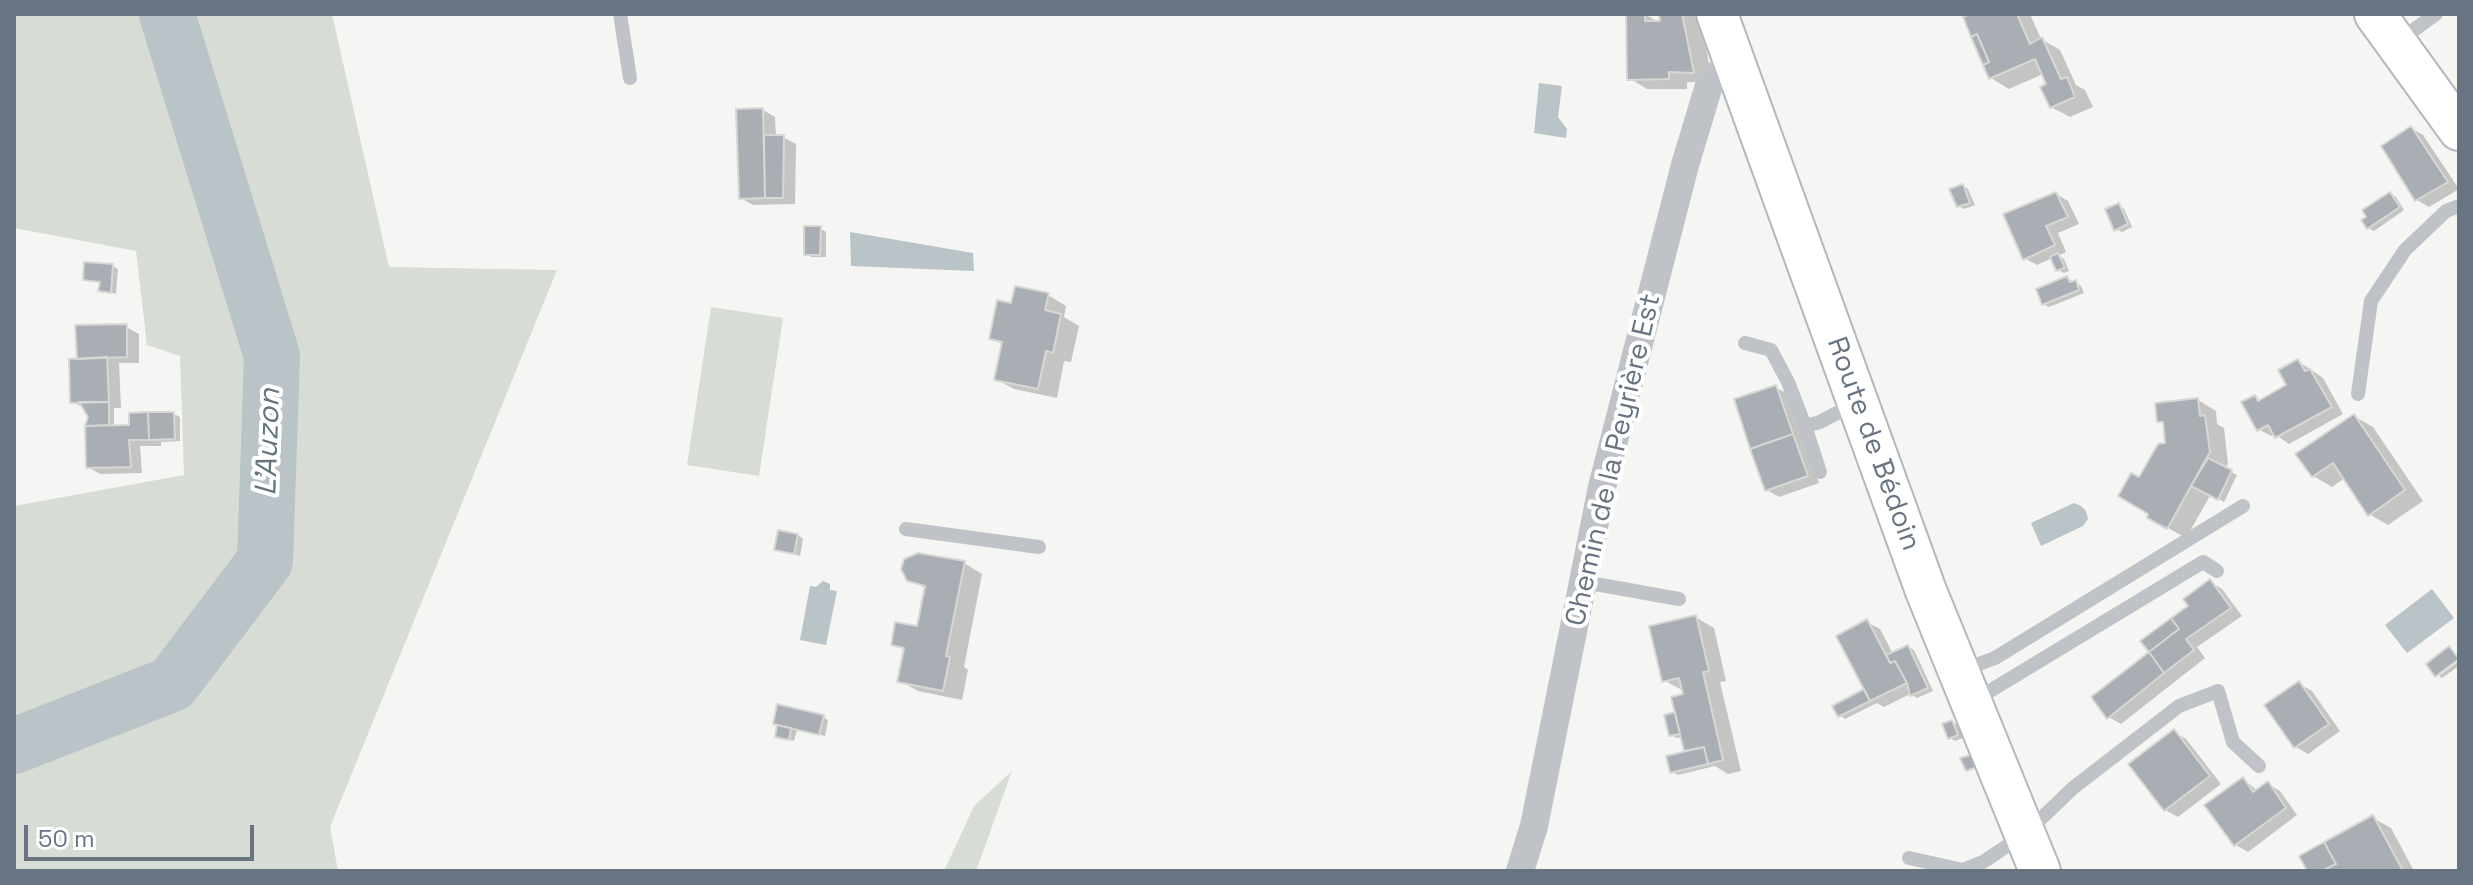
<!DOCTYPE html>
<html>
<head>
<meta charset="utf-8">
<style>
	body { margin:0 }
	#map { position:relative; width:2473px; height:885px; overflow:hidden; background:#f5f6f3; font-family:"Space Grotesk",sans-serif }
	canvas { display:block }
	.frame { position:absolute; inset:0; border:16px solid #687481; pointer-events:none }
	.scale { position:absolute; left:24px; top:825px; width:230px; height:36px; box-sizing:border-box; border:4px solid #687481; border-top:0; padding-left:10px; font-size:24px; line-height:28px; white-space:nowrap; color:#687481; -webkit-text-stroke:6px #fff; paint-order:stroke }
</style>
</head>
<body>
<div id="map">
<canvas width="2473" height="885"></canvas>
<div class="frame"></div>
<div class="scale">50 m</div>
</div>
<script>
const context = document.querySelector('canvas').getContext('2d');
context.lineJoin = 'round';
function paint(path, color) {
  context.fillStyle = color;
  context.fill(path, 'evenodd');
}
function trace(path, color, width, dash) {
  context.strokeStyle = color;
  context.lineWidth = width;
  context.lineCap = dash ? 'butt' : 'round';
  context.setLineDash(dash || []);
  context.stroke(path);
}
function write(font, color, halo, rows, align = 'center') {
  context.font = font + ' "Space Grotesk",sans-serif';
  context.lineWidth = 8;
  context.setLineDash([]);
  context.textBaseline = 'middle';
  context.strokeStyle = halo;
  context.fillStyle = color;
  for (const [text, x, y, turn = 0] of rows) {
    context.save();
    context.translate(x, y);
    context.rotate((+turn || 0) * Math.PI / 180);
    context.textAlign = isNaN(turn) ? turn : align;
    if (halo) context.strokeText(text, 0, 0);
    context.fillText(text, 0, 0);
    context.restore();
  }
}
const green = new Path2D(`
	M14,14H332L389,267L557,270L330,827L338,871H14V506L184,475L180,356L147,345L136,251L14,228Z
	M711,307L783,318L759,476L687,465Z
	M1012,771L976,871H944L974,806Z`);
const water = new Path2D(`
	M1539,83L1562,86L1558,117L1567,129L1566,138L1534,133Z
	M850,232L973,253L974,271L851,266Z
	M2074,503C2084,507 2086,509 2088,519L2083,526L2041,546L2031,523Z
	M823,581L830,584V590L837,591L826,645L800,640L810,586L816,587Z
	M2432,589L2454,618L2407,653L2385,625Z`);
const shadow = new Path2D(`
	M1644,14L1662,24L1661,17L1656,14H1697L1705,40L1712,83L1687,82V89H1647L1629,78Z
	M1963,14H2030L2041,39L2060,50L2076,85L2085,90L2093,107L2070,117L2051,107L2049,85L2043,74L2009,89L1991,78Z
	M763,110L775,117L776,137H783L796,144L795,204L753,205L741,198Z
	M2411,128L2423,135L2459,189L2429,207L2417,200Z
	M1963,186L1968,189L1975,205L1964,209L1959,206Z
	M2056,194L2068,201L2079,224L2058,233L2066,252L2058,256L2064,259L2069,271L2064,273L2058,270L2052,258L2037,265L2024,258Z
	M2390,194L2396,197L2404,210L2374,231L2368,228Z
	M2119,205L2124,209L2132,227L2122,232L2116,229Z
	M820,228L826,232V257H812L806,254Z
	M112,266L118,269L116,294L100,290L101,283L85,279Z
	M2067,278L2081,286L2084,293L2049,307L2043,304Z
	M1048,295L1066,306L1064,317L1079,326L1071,362L1064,361L1057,398L1014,389L996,379L1003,345L992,338L1013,305Z
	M126,327L139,334V363H119L121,408H114V427H131L174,414L180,417V441L161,442V446H140L142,473L100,474L88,467L93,428L87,425L90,417L85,409L72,401L79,361Z
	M2298,361L2323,378L2343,414L2289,444L2275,434L2271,436L2258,429L2255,397L2262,401L2288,386Z
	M1775,387L1788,394L1819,483L1779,497L1767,490Z
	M2198,400L2216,411L2217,424L2224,428L2228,464L2225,469L2237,475L2224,502L2211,494L2186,538L2149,517L2140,480L2167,445L2166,425L2158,421Z
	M2354,416L2373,427L2423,501L2388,525L2369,514L2345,478L2332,487L2313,476Z
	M798,535L803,539L800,556L776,549Z
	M964,563L982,574L964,667L968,670L962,700L918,691L900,681L906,651L893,644L919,628L926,589L905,577Z
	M2210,582L2222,589L2242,616L2197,647L2205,658L2121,724L2109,717L2152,653Z
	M1695,617L1714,628L1726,681L1720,682L1741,771L1728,774L1715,766L1678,775L1672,772L1689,752L1686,750L1683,737L1677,738L1671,735L1675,714L1685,695L1684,691L1663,680Z
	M1867,622L1880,629L1893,654L1908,647L1914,650L1933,691L1917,698L1910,694L1884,707L1877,703L1845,719L1840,715L1866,690Z
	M2459,661V666L2442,678L2439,676Z
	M2299,684L2312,691L2340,731L2308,754L2296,747Z
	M823,717L828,720L825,736L797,730L794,741L777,736L779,725Z
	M1952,722L1958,725L1963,738L1955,741L1950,738Z
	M2174,732L2186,739L2221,784L2178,817L2165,810Z
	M2243,779L2258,791L2268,784L2280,791L2297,815L2248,852L2236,845Z
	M2373,818L2391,828L2414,871H2309Z`);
const river = new Path2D(`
	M14,746L172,684L265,561L272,356L167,14`);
const building = new Path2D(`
	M1626,14H1645V21H1660L1659,14H1653H1682L1694,73L1669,72V79L1627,80Z
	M1970,14H2017L2030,44L2042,37L2061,79L2067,77L2075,97L2050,108L2040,87L2046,84L2035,59L1989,79L1983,65L1989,62L1977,34L1971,37L1963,17Z
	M1977,34L1989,62L1983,65L1971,37Z
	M763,108L765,198L739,199L736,109Z
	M2411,126L2448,182L2415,201L2381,146Z
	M764,135H784L783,198H765Z
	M1963,184L1970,203L1957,207L1949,189Z
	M2056,192L2068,217L2046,226L2055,245L2023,260L2003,214Z
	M2390,192L2400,207L2367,229L2361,220L2366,217L2362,210Z
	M2119,203L2128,224L2114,231L2105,209Z
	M804,226H821L820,255H804Z
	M2058,253L2065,268L2056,271L2050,257Z
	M84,262L113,264L111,293L98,291L100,282L83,280Z
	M2067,276L2070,282L2076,280L2079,290L2042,305L2036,289Z
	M1015,286L1049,293L1045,310L1061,314L1053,353L1046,351L1038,389L994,380L1002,342L989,339L997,300L1011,303Z
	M127,324V357L77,359L75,325Z
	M107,357L109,402L70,403L69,359Z
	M2298,359L2305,371L2310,369L2332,407L2275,438L2268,425L2257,431L2241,402L2255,395L2258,401L2286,385L2278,370Z
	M1776,385L1793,434L1750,449L1734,399Z
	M2198,398L2200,416L2205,415L2210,452L2167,529L2147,518L2148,514L2118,496L2131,473L2139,477L2158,444L2165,443L2163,422H2157L2155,403Z
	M79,402H109V425L85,426L88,417Z
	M148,412L149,440H129L131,467L86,468L85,426L129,425V413Z
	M148,412H174L175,439L149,440Z
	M2354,414L2405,490L2368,516L2333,463L2312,477L2295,454Z
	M1793,434L1808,476L1765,491L1750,449Z
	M2208,458L2232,470L2218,500L2191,486Z
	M778,530L798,534L794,554L774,550Z
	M918,553L965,561L946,656L950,657L943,691L897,682L904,648L891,645L895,622L917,626L925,586L907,581L901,569L904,559Z
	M2210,579L2231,608L2186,639L2194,650L2164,673L2149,652L2179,629L2171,618L2188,606L2183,599Z
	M1696,615L1709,671L1703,672L1723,760L1708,764L1704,747L1684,751L1671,697L1683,694L1679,678L1662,682L1649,626Z
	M2171,618L2179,629L2149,652L2140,641Z
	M1867,619L1890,663L1895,661L1907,683L1870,701L1836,636Z
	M1908,645L1928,688L1910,696L1907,683L1895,661L1890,663L1886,655Z
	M2449,646L2459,659L2435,677L2426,664Z
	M2149,652L2164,673L2107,719L2091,697Z
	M2299,681L2329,724L2294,748L2264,705Z
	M1864,689L1870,701L1838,717L1832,706Z
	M777,704L824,715L819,735L773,724Z
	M1675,712L1680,734L1669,736L1664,715Z
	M1952,720L1958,735L1948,739L1942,724Z
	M777,725L791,728L789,740L775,737Z
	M2174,729L2210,776L2164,811L2128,764Z
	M1704,747L1708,764L1670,773L1666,756Z
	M1971,755L1977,767L1966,771L1960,758Z
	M2243,777L2253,792L2268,781L2286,808L2234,846L2204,805Z
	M2373,815L2403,871H2322L2336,864L2324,842Z
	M2324,842L2336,864L2322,871H2307L2299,856Z`);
const service = new Path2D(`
	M620,14L630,78
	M2397,42L2436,14
	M1745,343L1771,350L1788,382L1805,426L1820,422L1854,404
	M2358,394L2371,301L2405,250L2446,211L2459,206
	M1805,426L1820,472
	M906,529L1039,547
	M1584,582L1679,599
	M1963,670L1995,658L2243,506
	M1975,700L2203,562L2217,571
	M1909,858L1963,870L1983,862L2025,834L2073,788L2179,706L2218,691L2233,742L2259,766`);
const minor = new Path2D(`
	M1520,871L1534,826L1602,487L1685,165L1710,82L1720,72L1735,64`);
const secondary = new Path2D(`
	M1717,14L1926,591L2040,871
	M2375,14L2459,130`);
const streetNames = [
	["Route de Bédoin",1873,444,70],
	["Chemin de la Peyrière Est",1614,460,-77]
];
const waterNames = [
	["L'Auzon",269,442,-88]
];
paint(green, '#d7dcd4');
paint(water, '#bac3c7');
paint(shadow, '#0003');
trace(river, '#bac3c7', 56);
paint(building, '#a8aeb4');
trace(building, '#d7d7d5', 2);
trace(secondary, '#b4b8bc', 44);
trace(service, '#bfc2c6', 14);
trace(minor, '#bfc2c6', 28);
trace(secondary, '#fff', 40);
write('28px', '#687481', '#fff', streetNames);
write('italic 30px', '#63747d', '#fff', waterNames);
</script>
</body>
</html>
